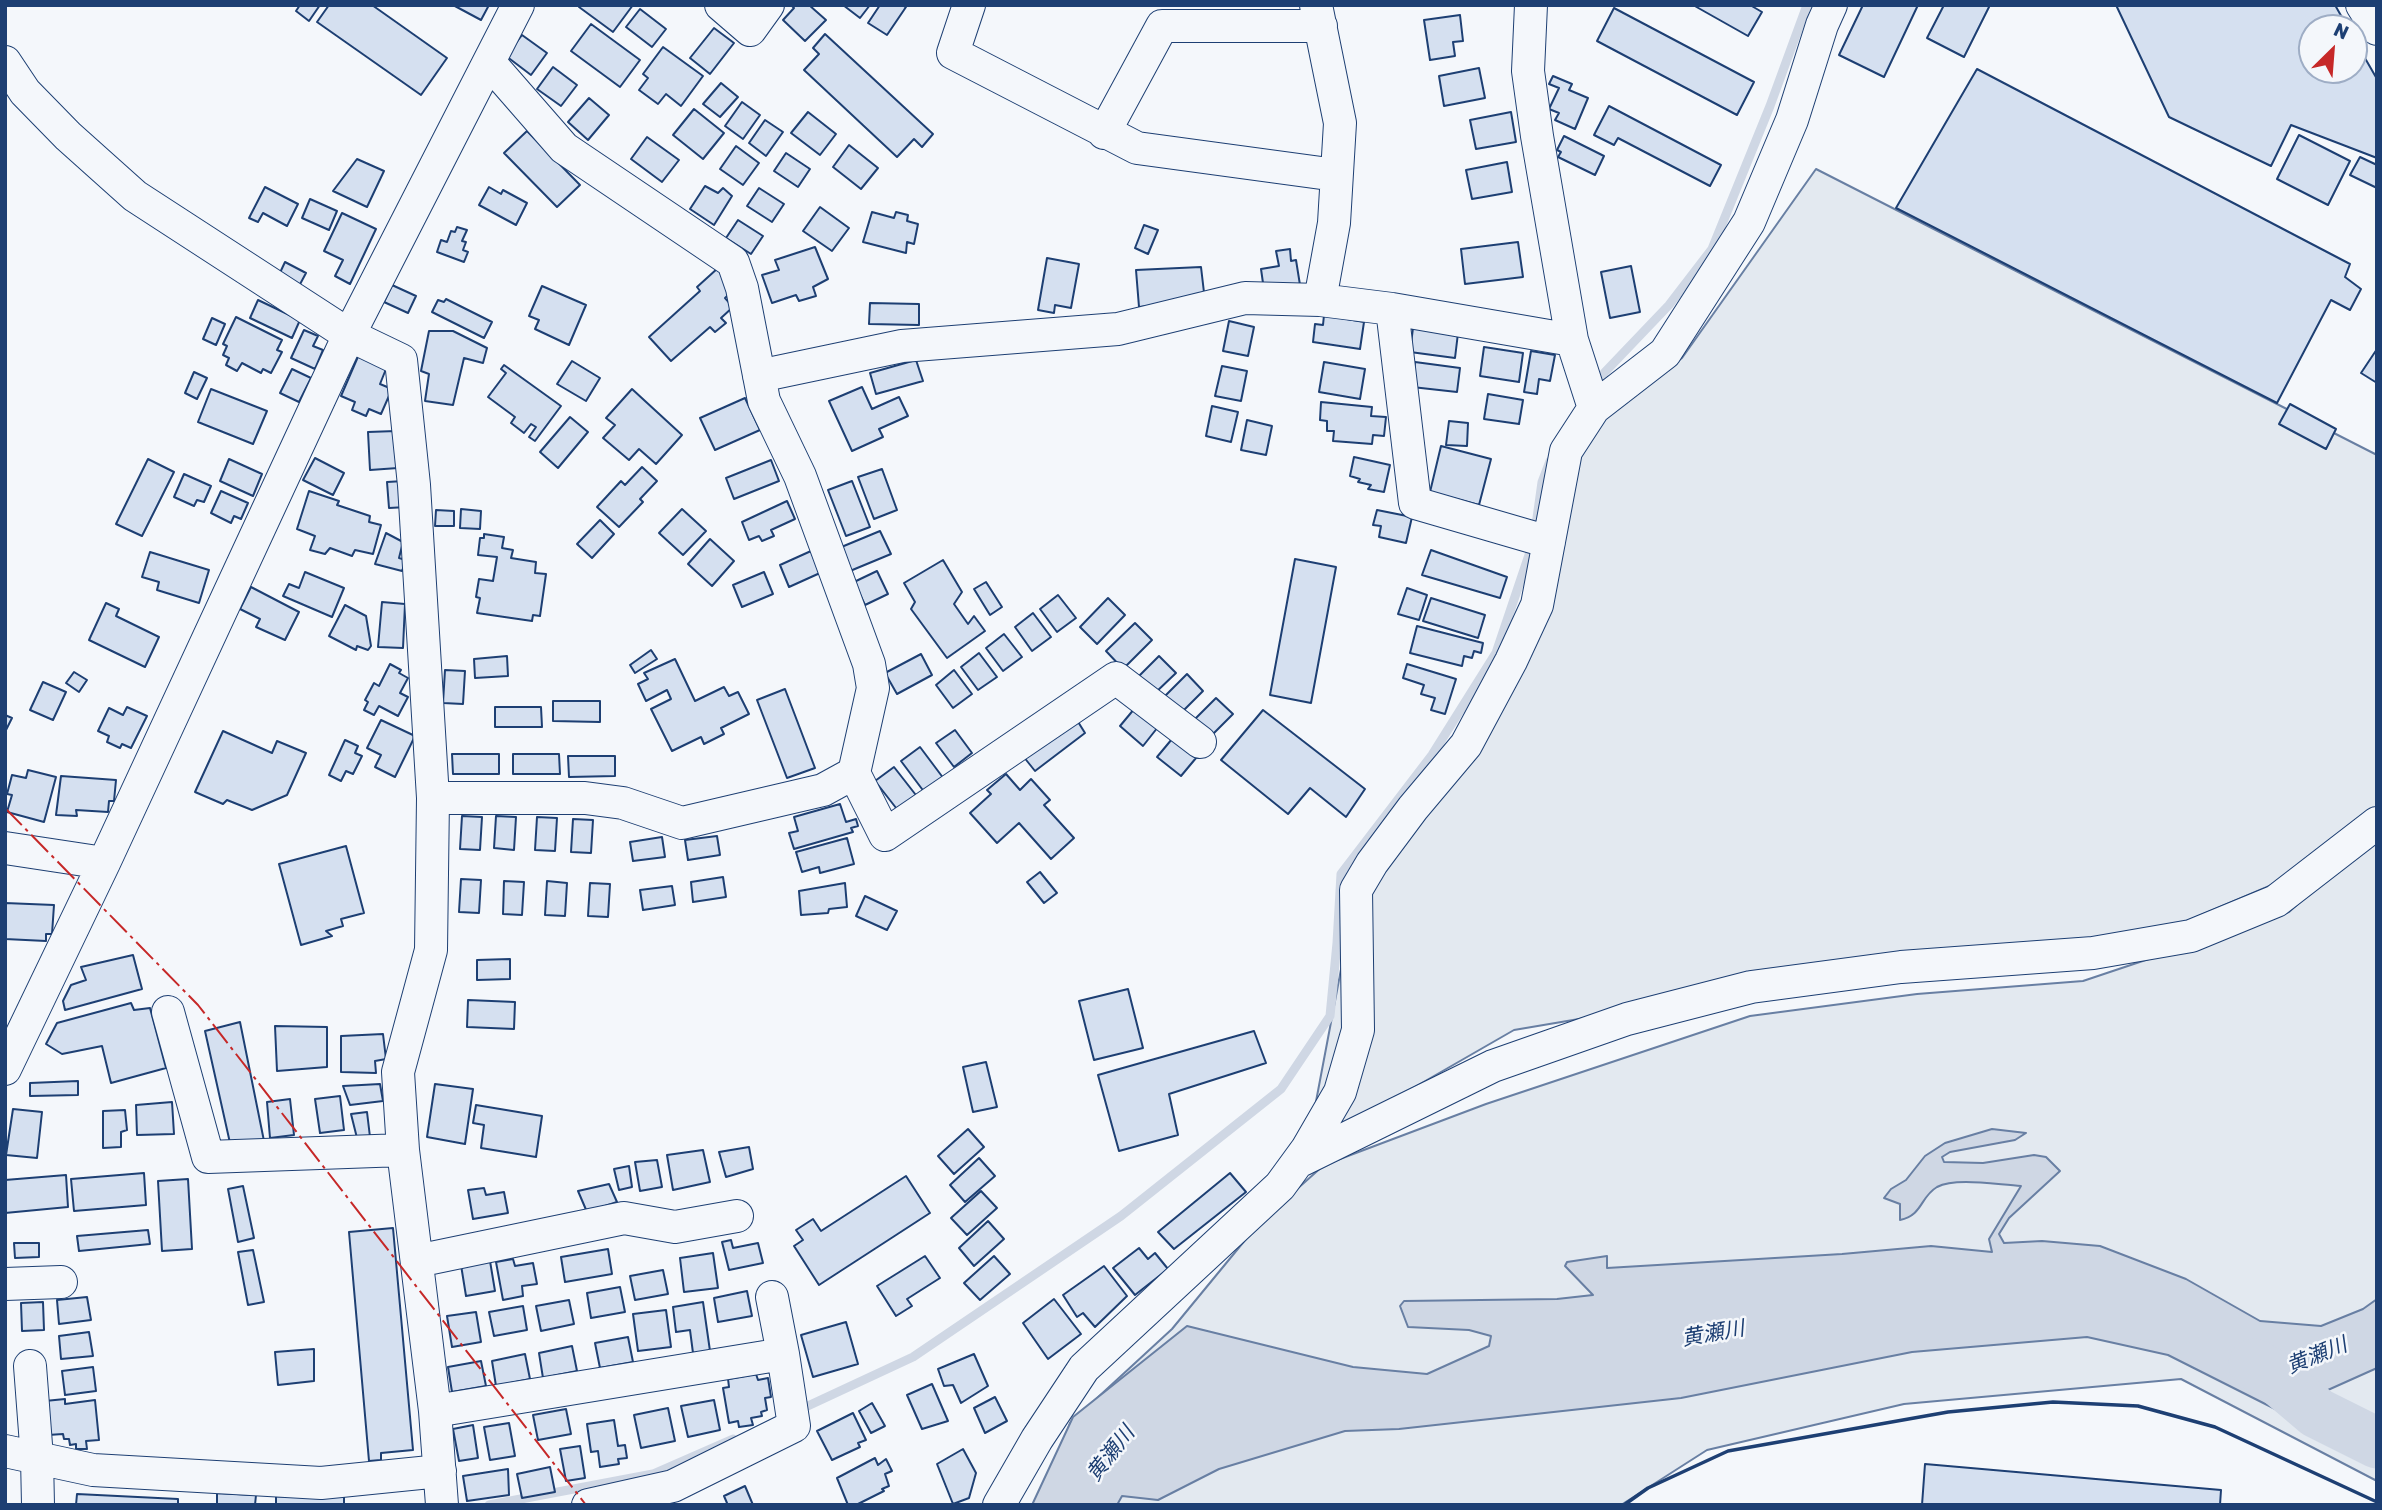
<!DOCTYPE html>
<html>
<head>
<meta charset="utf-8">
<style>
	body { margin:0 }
	#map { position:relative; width:2382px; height:1510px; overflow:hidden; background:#f4f7fb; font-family:Rubik,sans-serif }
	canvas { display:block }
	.frame { position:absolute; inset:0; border:7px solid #1d3f73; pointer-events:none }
	.north { position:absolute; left:2298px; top:14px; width:70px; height:70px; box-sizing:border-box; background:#f4f7fb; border:2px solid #9eadc5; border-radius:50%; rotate:25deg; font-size:19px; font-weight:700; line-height:28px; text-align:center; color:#1d3f73 }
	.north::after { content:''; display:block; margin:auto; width:24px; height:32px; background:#c62828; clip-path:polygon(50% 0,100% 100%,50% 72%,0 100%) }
</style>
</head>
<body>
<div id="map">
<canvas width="2382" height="1510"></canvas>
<div class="frame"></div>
<div class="north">N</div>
</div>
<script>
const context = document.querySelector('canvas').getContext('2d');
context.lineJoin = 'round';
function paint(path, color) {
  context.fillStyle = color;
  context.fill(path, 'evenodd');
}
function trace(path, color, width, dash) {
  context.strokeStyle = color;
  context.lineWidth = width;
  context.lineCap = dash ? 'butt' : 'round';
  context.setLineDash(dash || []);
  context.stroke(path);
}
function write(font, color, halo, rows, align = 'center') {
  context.font = font + ' Rubik,"Noto Sans JP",sans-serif';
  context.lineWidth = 5;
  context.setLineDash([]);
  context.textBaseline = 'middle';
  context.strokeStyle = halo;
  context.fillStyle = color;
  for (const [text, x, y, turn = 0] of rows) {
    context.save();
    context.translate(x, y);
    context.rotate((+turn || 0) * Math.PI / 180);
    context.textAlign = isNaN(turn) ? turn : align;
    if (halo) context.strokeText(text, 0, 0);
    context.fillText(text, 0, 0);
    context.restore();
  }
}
const green = new Path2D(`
	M1816,169L2377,455V1481L2181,1379L1904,1404L1707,1450L1621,1505H1042L1070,1423L1172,1329L1260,1222L1324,1165L1486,1104L1750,1016L1917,994L2083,981L2289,912L2361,847L2126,947L1821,978L1514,1030L1307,1149L1356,890L1525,666L1574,438L1682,358Z`);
const water = new Path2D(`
	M1992,1129L2026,1133L2015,1140L1950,1152L1942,1157L1944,1162L1983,1163L2034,1155L2046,1157L2060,1171L2009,1218L1999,1234L2004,1243L2042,1241L2100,1246L2186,1279L2260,1321L2321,1326L2363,1309L2377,1299V1368L2319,1394L2317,1399L2295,1419L2168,1355L2087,1337L1912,1352L1681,1398L1399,1429L1345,1431L1219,1469L1158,1500L1122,1496L1117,1505H1032L1073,1417L1187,1326L1353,1367L1427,1374L1489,1346L1491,1336L1469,1330L1408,1327L1400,1306L1404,1301L1557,1299L1593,1295L1565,1266L1567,1262L1607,1256V1268L1842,1254L1931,1246L1992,1252L1989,1239L2021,1186C1998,1185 1956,1177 1937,1187C1920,1197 1923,1215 1900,1220V1204L1884,1198L1891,1189L1906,1180L1925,1156L1945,1143Z`);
const stream = new Path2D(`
	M1594,386L1605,372L1669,305L1712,249L1770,106L1807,5
	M1535,532L1542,482L1550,461
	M797,1411L913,1357L1121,1216L1281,1089L1330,1016L1337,943L1341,874L1432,755L1496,653L1532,546
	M489,1505L653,1474L733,1439`);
const river = new Path2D(`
	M2254,1364L2271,1374L2317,1413L2377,1443`);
const building = new Path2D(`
	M300,5H320L309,21L296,11Z
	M329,5H372L447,58L421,95L317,22Z
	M453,5H489L481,20Z
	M580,5H633L613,32L579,7Z
	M791,5H809L826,20L805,41L783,20L794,8Z
	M843,5H870L860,18Z
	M880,5H902L906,7L887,35L868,23Z
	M1693,5H1750L1762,12L1748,36Z
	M1863,5H1918L1884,77L1839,55Z
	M1944,5H1990L1964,57L1927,38Z
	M2116,5H2335L2348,28H2312V70H2354V39L2377,79V158L2291,125L2271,166L2169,117Z
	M1614,8L1754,82L1737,115L1597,41Z
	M640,9L666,29L652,47L626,27Z
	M1460,15L1463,41L1453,42L1455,56L1430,60L1424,20Z
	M591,24L640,60L620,87L571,51Z
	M714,28L734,43L710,74L690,58Z
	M825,34L933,134L922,147L914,139L897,157L804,70L819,54L813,48Z
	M522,35L547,53L531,75L506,56Z
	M663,47L703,76L681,106L666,94L658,104L639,90L648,78L643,74Z
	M553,67L577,85L561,106L537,89Z
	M1479,68L1485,98L1444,106L1439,76Z
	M1977,69L2350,264L2345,277L2361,289L2350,310L2331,300L2277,403L1896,208Z
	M1553,76L1572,84L1569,90L1588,98L1575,129L1555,120L1559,113L1549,109L1559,88L1549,84Z
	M721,83L738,97L720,117L703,104Z
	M589,98L609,115L588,140L568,122Z
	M742,102L760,115L743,139L725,126Z
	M1609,106L1721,165L1710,186L1618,138L1614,145L1594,135Z
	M694,109L724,133L703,159L673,135Z
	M808,112L836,134L820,155L791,133Z
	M1511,112L1516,142L1476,149L1470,120Z
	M765,120L783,132L766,156L749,143Z
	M527,131L580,185L557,207L504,153Z
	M2299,135L2350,161L2328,205L2277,179Z
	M1564,136L1604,156L1595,175L1558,157L1561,152L1557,150Z
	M647,137L679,160L662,182L631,159Z
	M849,145L878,168L861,189L833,167Z
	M736,146L759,163L743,185L720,169Z
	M786,153L810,169L798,187L774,171Z
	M2360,157L2377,165V188L2350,175Z
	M357,159L384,171L367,207L333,191Z
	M1507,162L1512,192L1472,199L1466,170Z
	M705,186L718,193L723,188L732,196L714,225L690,209Z
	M265,187L298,204L287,226L263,213L258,222L249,218Z
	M489,187L501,194L503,190L527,203L516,225L479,205Z
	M759,188L784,204L772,222L747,206Z
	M310,199L337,211L329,230L302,218Z
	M820,207L849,228L832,251L803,231Z
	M872,212L894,218L896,212L908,215L907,221L918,224L914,244L907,242L906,253L863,242Z
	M342,213L376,229L350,284L335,276L343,260L324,251Z
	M738,220L763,236L751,254L726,238Z
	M1144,225L1158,230L1148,254L1135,248Z
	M457,227L467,230L462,241L466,242L463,250L468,252L464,262L437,252L441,240L447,242L451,231L455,232Z
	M1518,242L1523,277L1465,284L1461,249Z
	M815,247L828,279L813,287L816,296L799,301L796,295L772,303L762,275L779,270L775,260Z
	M1290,249L1291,261L1296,260L1300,285L1264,290L1261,269L1279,266L1276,251Z
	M1047,258L1079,264L1071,308L1055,305L1054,313L1038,310Z
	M285,262L306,273L298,288L278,277Z
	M1631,266L1640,312L1610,318L1601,272Z
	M1201,267L1205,301L1139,307L1136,270Z
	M718,268L736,288L725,298L733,307L721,318L726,323L715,332L710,327L671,361L649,337L700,291L697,287Z
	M392,285L416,296L408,313L384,302Z
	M542,286L586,305L569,345L535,329L539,320L529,316Z
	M446,299L492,322L484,338L432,312L438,300L444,302Z
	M258,300L300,320L292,338L250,318Z
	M870,303L919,304V325L869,324Z
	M1324,315L1364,322L1360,349L1313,342L1315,324L1323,325Z
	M236,317L282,340L277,350L282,352L271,373L263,369L261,373L242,363L237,371L226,365L229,358L223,355L227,346L223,344Z
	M212,318L225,324L216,345L203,339Z
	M1229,321L1254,327L1248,356L1223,351Z
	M1413,328L1458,333L1455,358L1410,352Z
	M304,330L318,336L313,346L323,350L315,369L291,358Z
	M429,331H453L487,348L483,363L464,358L453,405L425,401L429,374L421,371Z
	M1484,347L1523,353L1519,382L1480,376Z
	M2377,349V383L2361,373Z
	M1531,351L1555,355L1550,381L1539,379L1537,394L1524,392Z
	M360,352L388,364L380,384L392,389L381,414L369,409L366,416L352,410L355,402L341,396Z
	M916,360L923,381L876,394L870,373Z
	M572,361L600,378L586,401L557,384Z
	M1324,362L1365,369L1360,399L1319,392Z
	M1415,362L1460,368L1457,392L1412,387Z
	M504,365L561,406L535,441L529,437L536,427L531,424L524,433L511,423L515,417L488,397L506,373L501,369Z
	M1222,366L1247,371L1241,401L1215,396Z
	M292,369L311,378L299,402L280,393Z
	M194,372L207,378L197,399L185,393Z
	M862,387L872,409L899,397L908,416L879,429L883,437L852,451L829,401Z
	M211,389L267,411L253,444L198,422Z
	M632,389L682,435L656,464L639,449L629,460L603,438L615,425L606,418Z
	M1488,394L1523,400L1519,424L1484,419Z
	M745,398L760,430L715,450L700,418Z
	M1321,402L1372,407L1371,416L1386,417L1384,436L1373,435L1372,444L1333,441L1334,431H1327V421L1320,420Z
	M2290,404L2336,429L2326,449L2279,424Z
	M1212,406L1238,412L1231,442L1206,436Z
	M570,417L588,432L558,468L540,452Z
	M1247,420L1272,426L1266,455L1241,450Z
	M1449,421L1468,423L1467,446L1446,445Z
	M396,431L398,468L370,470L368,432Z
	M1441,446L1491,459L1479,505L1430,492Z
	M1354,457L1390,465L1384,492L1368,489L1371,485L1358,482L1360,479L1350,476Z
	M315,458L344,473L333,495L303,480Z
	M148,459L174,472L142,536L116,524Z
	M229,459L262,474L253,496L220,481Z
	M771,460L779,481L734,499L726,478Z
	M642,467L657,481L640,499L643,502L619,527L597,507L621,481L625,485Z
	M882,469L897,510L874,519L858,477Z
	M184,474L211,486L204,502L197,500L194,506L174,497Z
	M404,481L407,507L389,508L387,482Z
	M852,481L870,527L846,536L828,490Z
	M221,491L248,503L241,519L234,516L231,523L211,513Z
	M309,491L339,501L337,505L370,516L369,522L381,525L373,554L355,550L352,556L330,548L325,554L310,550L315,536L297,529Z
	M787,501L795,519L771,530L774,536L762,541L759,536L749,540L742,522Z
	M461,509L481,511L480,529L460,528Z
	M682,509L706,531L683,555L659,533Z
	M436,510L454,511V526H435Z
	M1377,510L1412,517L1406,543L1379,537L1381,526L1373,525Z
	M600,520L614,534L592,558L577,544Z
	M880,531L891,554L850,571L839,548Z
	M386,533L403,542L399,558L406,560L402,571L375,564Z
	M484,534L504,537L502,548L513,550L511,558L536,562L535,573L546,574L540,616L533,615L532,621L477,613L480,598L476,597L479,579L493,581L497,557L478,555L480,538H484Z
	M710,539L734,561L712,586L688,564Z
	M1431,550L1507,577L1500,598L1422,575Z
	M811,551L820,573L789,587L780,565Z
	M150,552L209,570L199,603L157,590L159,582L142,577Z
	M1295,559L1336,567L1311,703L1270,695Z
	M943,560L962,592L954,604L968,624L974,616L985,631L947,658L911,609L915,602L904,583Z
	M877,571L888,594L865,605L854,582Z
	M305,572L344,588L332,617L283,596L289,584L299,588Z
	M764,572L773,594L742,607L733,585Z
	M986,582L1002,607L990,615L974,589Z
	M251,587L299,612L285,640L256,627L260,619L240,609Z
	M1407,588L1427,595L1419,620L1398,614Z
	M1058,595L1076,618L1057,632L1040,609Z
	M1108,598L1125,615L1097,644L1080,627Z
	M1431,598L1485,615L1478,638L1423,621Z
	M382,602L405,604L403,648L378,647Z
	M106,603L119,609L116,616L159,637L145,667L89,640Z
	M345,605L366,616L371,646L368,650L357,646L356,650L329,636Z
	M1033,613L1051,637L1032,651L1015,627Z
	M1135,623L1152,640L1123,669L1106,651Z
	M1417,626L1483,643L1481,653L1474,651L1472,658L1464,656L1462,666L1410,653Z
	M1004,634L1022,657L1003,671L986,648Z
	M651,650L657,659L635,673L630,665Z
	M979,653L997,677L978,690L961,667Z
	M921,654L932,675L897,694L885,673Z
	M507,656L508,676L475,678L474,659Z
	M1159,656L1176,673L1154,694L1138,677Z
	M675,659L695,701L724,687L729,696L738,692L749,714L721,728L724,734L704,744L701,737L672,751L651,709L671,699L667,690L646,701L638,684L648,679L644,673Z
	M390,664L401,670L399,673L408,678L400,693L408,697L398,716L379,706L374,715L364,710L368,702L365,700L374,683L379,686Z
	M1407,664L1456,679L1445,714L1431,710L1435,698L1421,694L1424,685L1403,678Z
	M445,670L465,671L463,704L443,703Z
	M954,670L972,694L953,708L936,685Z
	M74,672L87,680L79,692L66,683Z
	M1187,674L1203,691L1182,712L1165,696Z
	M43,682L66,692L53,720L30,710Z
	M785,689L815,768L787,778L757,700Z
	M1216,698L1233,714L1211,736L1195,719Z
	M553,701H600V722L553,721Z
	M127,707L147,716L131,748L122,744L120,748L107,742L109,736L98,731L109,708L123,715Z
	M495,707H541L542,727H495Z
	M1135,708L1158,727L1143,746L1120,726Z
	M1263,710L1365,789L1346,817L1310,788L1288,814L1221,760Z
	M5,715L12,718L5,732Z
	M1075,717L1085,733L1035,771L1023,756Z
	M381,720L415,736L395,777L375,767L381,755L367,748Z
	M955,730L972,753L954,767L936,743Z
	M223,731L272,753L277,741L306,753L287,795L252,810L227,800L223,804L195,792Z
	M1172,739L1196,758L1181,776L1157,757Z
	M345,740L358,746L355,753L362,756L353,774L346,771L341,781L329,775Z
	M920,747L944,779L925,793L901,761Z
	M452,754H499V774H453Z
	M513,754H559L560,774H513Z
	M568,756H615V776L569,777Z
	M894,767L919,799L900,813L875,781Z
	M28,770L56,777L44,822L7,812L12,795L7,794L12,775L26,778Z
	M1006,774L1020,790L1031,779L1050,800L1044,805L1074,838L1051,859L1019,823L997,843L970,813L991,794L987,790Z
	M61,776L116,780L114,801H109L108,812L76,810L77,816L56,815Z
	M840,804L846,822L856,819L858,826L851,828L853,832L794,849L789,833L798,831L794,817Z
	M462,816L482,817L480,850L460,849Z
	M496,816L516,817L514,850L494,848Z
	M537,817L557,818L555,851L535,850Z
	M573,819L593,820L591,853L571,852Z
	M717,836L720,855L688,860L685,840Z
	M662,837L665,857L633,861L630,842Z
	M847,838L854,864L820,873L819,867L802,872L796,852Z
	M346,846L364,913L341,919L343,926L326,931L332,936L301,945L279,864Z
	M1040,872L1057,893L1044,903L1027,882Z
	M723,877L726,897L693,902L691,882Z
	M461,879L481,880L479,913L459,912Z
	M504,881L524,882L522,915L503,914Z
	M547,881L567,883L565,916L545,915Z
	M590,883L610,884L608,917L588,916Z
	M845,883L847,907L829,909L828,913L801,915L799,891Z
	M672,886L675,905L643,910L640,890Z
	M865,896L897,911L887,930L856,916Z
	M5,903L54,905L52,934H46V941L5,939Z
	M133,955L142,989L65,1010L63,1001L71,985L86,980L81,967Z
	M510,959V979L477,980V960Z
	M1128,989L1143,1048L1094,1060L1079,1001Z
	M468,1000L515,1002L514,1029L467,1027Z
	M131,1003L134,1010L150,1008L166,1068L111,1083L102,1046L62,1054L46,1044L57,1023Z
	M240,1022L264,1141L230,1143L205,1031Z
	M275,1026L327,1027V1067L277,1071Z
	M1254,1031L1266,1063L1169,1094L1178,1135L1119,1151L1098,1075Z
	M383,1034L386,1059L375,1061L376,1073L341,1072V1036Z
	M986,1062L997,1107L973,1112L963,1067Z
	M78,1081V1095L30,1096V1083Z
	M380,1084L383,1101L350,1105L343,1086Z
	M435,1084L473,1089L465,1144L427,1137Z
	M340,1096L344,1130L320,1133L315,1099Z
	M290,1099L294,1135L270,1138L267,1102Z
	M172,1102L174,1134L137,1135L136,1105Z
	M476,1105L542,1116L536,1157L481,1148L484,1125L473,1123Z
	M13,1109L42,1112L37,1158L6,1155Z
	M125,1110L127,1130L121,1132V1147L103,1148V1111Z
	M367,1112L370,1137L357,1138L351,1114Z
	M968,1129L984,1147L954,1174L938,1156Z
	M749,1147L753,1169L726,1177L719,1152Z
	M703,1150L710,1182L673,1190L667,1155Z
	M979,1158L995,1176L965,1202L950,1185Z
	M657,1160L662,1187L640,1191L635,1162Z
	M629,1166L632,1187L619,1190L614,1169Z
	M144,1173L146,1205L74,1211L71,1179Z
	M1230,1173L1246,1192L1174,1249L1158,1232Z
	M66,1175L68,1207L5,1213V1180Z
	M906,1176L930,1213L819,1285L794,1246L803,1240L796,1230L813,1219L821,1231Z
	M188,1179L192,1249L162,1251L158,1181Z
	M609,1184L617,1202L587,1212L578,1191Z
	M243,1186L254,1238L238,1242L228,1189Z
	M484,1188L486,1195L504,1192L508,1213L473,1219L468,1190Z
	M981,1191L997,1208L967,1235L951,1218Z
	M988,1221L1004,1239L974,1266L959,1248Z
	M393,1228L413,1450L381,1453V1460L369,1461L349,1232Z
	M148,1230L150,1244L79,1251L77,1236Z
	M731,1240L733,1248L758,1243L763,1263L729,1270L722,1242Z
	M14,1243H39V1257L15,1258Z
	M1139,1248L1148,1259L1155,1253L1168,1269L1135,1295L1113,1268Z
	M608,1249L612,1274L565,1282L561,1257Z
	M253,1250L264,1302L248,1305L238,1252Z
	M713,1253L718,1288L684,1292L680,1258Z
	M925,1256L940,1278L907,1299L912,1306L896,1316L877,1286Z
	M994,1256L1010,1274L980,1300L964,1283Z
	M513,1259L515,1266L533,1263L537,1284L522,1286L523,1296L503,1300L496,1262Z
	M490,1261L495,1291L466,1296L461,1265Z
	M1104,1266L1127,1296L1095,1327L1083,1313L1077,1317L1063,1295Z
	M663,1270L668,1294L635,1300L630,1276Z
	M620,1287L625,1312L591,1318L587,1293Z
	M747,1291L752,1316L718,1322L714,1298Z
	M87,1297L91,1320L59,1324L57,1300Z
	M1054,1299L1081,1334L1048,1359L1023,1323Z
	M569,1300L574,1324L541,1331L536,1306Z
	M43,1302L44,1330L22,1331L21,1303Z
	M703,1302L710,1351L693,1353L690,1330L676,1332L673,1307Z
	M523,1306L527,1330L494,1336L489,1312Z
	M666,1310L671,1347L638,1351L633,1314Z
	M476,1312L481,1342L452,1347L447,1316Z
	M846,1322L858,1364L813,1377L801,1335Z
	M89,1332L93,1356L61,1359L59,1336Z
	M628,1337L633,1362L600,1368L595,1343Z
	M572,1346L577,1371L543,1378L539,1353Z
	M314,1349V1381L278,1385L275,1352Z
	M525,1354L530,1379L496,1386L492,1361Z
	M974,1354L988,1386L961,1403L953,1385L944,1386L938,1369Z
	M481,1361L486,1386L452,1392L448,1367Z
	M93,1367L96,1391L65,1395L62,1371Z
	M756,1374L758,1380L768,1378L771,1397L765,1398L767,1410L761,1412L762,1416L751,1418L753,1425L739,1427L738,1421L729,1423L723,1388L729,1387L728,1379Z
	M932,1384L948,1421L922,1429L907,1395Z
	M995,1397L1007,1421L985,1433L974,1408Z
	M65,1399V1404L95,1400L99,1440L86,1441L87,1449H76V1444L70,1445L69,1439H64L63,1434L48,1435L45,1401Z
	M714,1400L720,1430L688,1437L681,1406Z
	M872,1403L885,1426L871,1433L859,1411Z
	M668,1408L675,1441L641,1448L634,1415Z
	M566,1409L571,1434L538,1440L533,1415Z
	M853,1413L866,1440L858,1443L860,1447L832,1460L817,1431Z
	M614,1420L618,1446L625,1445L627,1458L618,1459L619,1464L600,1467L598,1451L591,1452L587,1424Z
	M509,1423L515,1456L490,1460L484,1427Z
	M473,1425L478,1458L459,1461L453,1429Z
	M580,1446L585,1478L566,1481L560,1449Z
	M963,1449L976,1473L969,1498L953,1504L937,1464Z
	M875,1458L878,1465L886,1459L892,1471L885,1474L889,1486L882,1489L884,1491L856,1505H848L837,1478Z
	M1925,1464L2221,1490L2220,1505H1922Z
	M550,1467L555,1492L522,1498L517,1474Z
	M508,1469L509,1495L467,1501L463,1476Z
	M745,1486L753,1505H724L727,1503L724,1496Z
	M217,1493L256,1495L255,1505H217Z
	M77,1494L178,1499V1505H76Z
	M276,1496L344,1497V1505H276Z`);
const minor = new Path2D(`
	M721,5L750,30L768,5
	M969,5L953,53L1137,148L1336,175
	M1316,5L1340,123L1334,223L1320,300
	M2362,5L2377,29
	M5,62L25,92L68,136L135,196L349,335L401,360L414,485L433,798L431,950L398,1072L403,1150L435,1411L442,1505
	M1104,133L1162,26H1321
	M1392,309L1415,503L1549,542
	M759,376L902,346L1118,329L1245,298L1320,300L1392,309L1572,340
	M1594,408L1665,353L1749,222L1792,120L1822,25L1831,5
	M854,773L885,835L1116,678L1200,742
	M433,798H585L623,803L682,823L823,790L854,773L873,688L869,664L800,476L764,401L742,288L733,262L564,148L489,62
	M5,848L104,863
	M168,1012L208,1157L403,1150
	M5,1069L104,863L349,335L518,5
	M1300,1161L1493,1066L1627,1019L1751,987L1901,967L2093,953L2191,936L2276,901L2377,823
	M417,1261L624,1218L675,1227L737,1216
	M5,1284L61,1282
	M30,1366L37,1458L38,1505
	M435,1411L783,1354L772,1297
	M5,1451L93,1470L321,1483L440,1471
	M588,1505L673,1486L794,1426L783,1354
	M999,1505L1037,1439L1084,1368L1280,1186L1307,1149L1340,1092L1358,1030L1356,890L1372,863L1413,808L1466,745L1511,661L1537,605L1566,451L1594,408L1572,340L1537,136L1528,71L1531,5`);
const wall = new Path2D(`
	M1624,1505L1648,1488L1728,1451L1948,1412L2053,1402L2138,1406L2215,1427L2377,1502`);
const power = new Path2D(`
	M5,808L198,1005L586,1505`);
const waterNames = [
	["黄瀬川",1713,1334,-10],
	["黄瀬川",2317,1356,-22],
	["黄瀬川",1111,1454,-52]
];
paint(green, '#e3e9f0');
trace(green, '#687fa3', 2);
paint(water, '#cfd7e4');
trace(water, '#687fa3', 2);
trace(stream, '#cfd7e4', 9);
trace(river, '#cfd7e4', 51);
paint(building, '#d5e0f0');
trace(building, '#1d3f73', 2);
trace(minor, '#1d3f73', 34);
trace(minor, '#f4f7fb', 32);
trace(wall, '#1d3f73', 3.5);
trace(power, '#c62828', 2, [24, 5, 3.5, 5]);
write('italic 21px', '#1d3f73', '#f4f7fb', waterNames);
</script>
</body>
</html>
